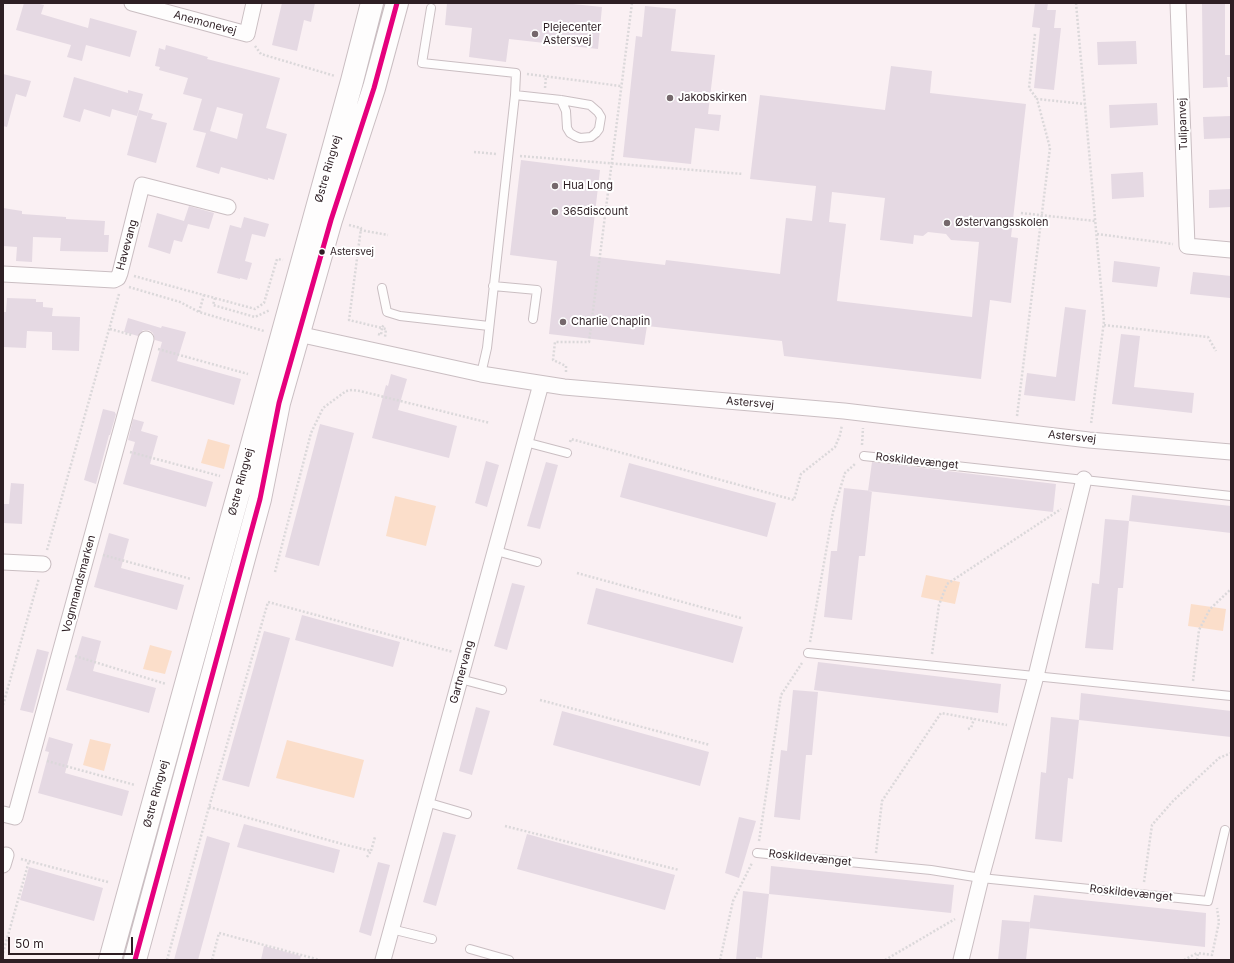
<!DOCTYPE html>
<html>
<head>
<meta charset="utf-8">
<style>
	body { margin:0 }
	#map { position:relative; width:1234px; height:963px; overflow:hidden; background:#faf0f3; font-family:Inter,sans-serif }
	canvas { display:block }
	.frame { position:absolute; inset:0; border:4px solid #2e1f24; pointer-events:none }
	.scale { position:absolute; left:8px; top:937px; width:125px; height:18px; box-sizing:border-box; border:2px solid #2e1f24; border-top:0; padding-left:5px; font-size:12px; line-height:14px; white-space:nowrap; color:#2e1f24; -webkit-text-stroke:3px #fff; paint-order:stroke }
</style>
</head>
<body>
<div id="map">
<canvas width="1234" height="963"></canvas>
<div class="frame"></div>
<div class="scale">50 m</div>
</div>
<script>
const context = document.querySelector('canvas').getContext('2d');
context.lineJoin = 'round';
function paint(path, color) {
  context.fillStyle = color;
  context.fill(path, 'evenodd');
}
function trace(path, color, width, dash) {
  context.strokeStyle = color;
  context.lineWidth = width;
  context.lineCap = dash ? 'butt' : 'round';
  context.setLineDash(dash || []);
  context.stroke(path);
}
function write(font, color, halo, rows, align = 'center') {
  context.font = font + ' Inter,sans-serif';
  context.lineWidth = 4;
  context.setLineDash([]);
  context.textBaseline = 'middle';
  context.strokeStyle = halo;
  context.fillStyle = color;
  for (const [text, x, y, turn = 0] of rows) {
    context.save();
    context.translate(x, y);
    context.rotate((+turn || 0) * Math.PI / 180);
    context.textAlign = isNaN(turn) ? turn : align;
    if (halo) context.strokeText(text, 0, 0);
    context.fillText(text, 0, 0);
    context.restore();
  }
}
const green = new Path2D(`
	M208,439L230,445L224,469L201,463Z
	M395,496L436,506L426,546L386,536Z
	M926,575L960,582L955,604L921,597Z
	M1191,604L1226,609L1223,631L1188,626Z
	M150,645L172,651L165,674L143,669Z
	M90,739L111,744L104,771L83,765Z
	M287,740L364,760L354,798L276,778Z`);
const building = new Path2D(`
	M24,3H35L44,5L41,14L88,28L90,18L137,31L130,57L86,45L82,61L67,57L71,45L16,30Z
	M282,3H315L311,22L304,20L297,51L272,45Z
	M447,3H563L602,7L598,49L509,39L506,62L469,57L472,28L445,25Z
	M1035,3H1048L1047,10H1056L1054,28H1061L1054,90L1034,88L1040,28L1032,27Z
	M1202,3H1225V55H1231V77H1227L1228,87L1203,88Z
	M645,6L676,9L671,51L715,55L708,114L721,115L719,131L695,128L691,164L623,157L636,36L642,37Z
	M1136,41L1137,64L1098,65L1097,42Z
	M166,45L208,57L207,59L280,78L266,128L287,134L274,180L268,178V180L221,167L219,174L196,167L206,133L193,130L202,99L183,94L188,78L159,70L160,67L155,66L159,48L165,50ZM217,107L243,114L237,139L210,131Z
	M891,66L932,71L930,93L1026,104L1011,237L1018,238L1011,303L990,300L981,379L784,356L782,341L647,326L644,345L549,334L557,261L510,255L521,160L600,170L590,256L665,265L666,260L780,274L786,218L812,221L816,186L750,179L760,95L885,110ZM832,192L885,198L880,240L913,244L914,235L923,236L928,232L946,234L951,240L979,242L972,317L837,301L846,224L829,222Z
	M3,74L31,81L26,97L16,94L7,127L3,126Z
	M74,77L128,93V90L143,94L137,116L112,109L110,117L84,109L80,122L63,117Z
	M1157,103L1158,125L1110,128L1109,105Z
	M139,110L153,114L151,119L167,123L156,163L127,155Z
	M1231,116V138L1204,139L1203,117Z
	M1143,172L1144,197L1112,199L1111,174Z
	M1231,189V207L1209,208V190Z
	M189,206L214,213L209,229L188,224L182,242L174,240L170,254L148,247L157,213L184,221Z
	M3,208L22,211V214L66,217V219L105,221L104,235H109L108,252L60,251L61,238L33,237L32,262L16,261L17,247L3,246Z
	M244,217L269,224L265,237L252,234L245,261L252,263L247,280L240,278V279L217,273L230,225L241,228Z
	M1114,261L1160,267L1157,287L1112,282Z
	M1193,272L1231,276L1230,298L1190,294Z
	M7,298L36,299V302H43V307L53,308L52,316L80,317L79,351L52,350V332L27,331L26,348L3,347V312H6Z
	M1065,307L1086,310L1075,401L1024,395L1027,373L1056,377Z
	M128,318L161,328L162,326L186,332L177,361L241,379L234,405L151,381L162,342L155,340L153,333L149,330H143L138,336L124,332Z
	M1121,334L1140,336L1134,387L1194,393L1192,413L1112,404Z
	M391,374L407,379L398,410L457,426L449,458L372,438L386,385L388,386Z
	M103,409L115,412V413L116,414L110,435H109L96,484L84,480Z
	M133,419L144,422L141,431L158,436L150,464L213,482L206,507L123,484L135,442L128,440Z
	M320,424L354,433L319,566L285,557Z
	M486,461L499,465L487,507L475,503Z
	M546,462L558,465L540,529L527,526Z
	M872,462L1056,484L1053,512L868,491Z
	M629,463L776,503L767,537L620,497Z
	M11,483L24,484L22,524L3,523V504H9Z
	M844,488L872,491L865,556H859L852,620L824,617L831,551H837Z
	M1132,495L1231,506V533L1129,521Z
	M1105,519L1129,521L1123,588H1118L1113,650L1085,648L1092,583L1099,584Z
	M109,533L129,539L121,568L184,585L177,610L94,587Z
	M512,583L525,586L507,650L494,646Z
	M596,588L743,627L733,663L587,624Z
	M302,615L400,642L393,667L295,640Z
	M264,631L290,638L249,787L222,780Z
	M82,636L101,641L93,671L156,688L149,713L66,690Z
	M37,649L49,652L33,713L20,710Z
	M818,662L1001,684L998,713L814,690Z
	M793,690L818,692L812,755H806L800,820L774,817L781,750L787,751Z
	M1081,693L1231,711V737L1079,720Z
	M476,707L490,711L472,775L459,771Z
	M562,711L709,752L700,786L553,745Z
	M1051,717L1079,720L1073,779L1068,778L1062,842L1035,839L1041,772L1046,773Z
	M49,737L73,744L65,773L129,791L122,816L38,793L49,752L45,751Z
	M739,817L756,821L739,878L725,873Z
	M244,824L340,850L334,873L237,847Z
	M443,832L456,835L436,906L423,902Z
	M527,834L675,875L665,910L517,869Z
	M207,836L230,843L198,960H174Z
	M378,862L390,865L371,936L359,932Z
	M771,866L954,885L951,913L769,894Z
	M29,867L103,888L94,921L20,900Z
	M743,891L769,894L762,958L756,957V960H736Z
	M1034,895L1206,913L1205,947L1029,928Z
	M1002,920L1030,922L1026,960H998Z
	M264,946L301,956L300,960H261Z`);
const path = new Path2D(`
	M1076,3L1104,321L1091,424
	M1035,34L1029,88L1037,99
	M255,46L261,54L335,76
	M527,74L621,86
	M545,88L546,76
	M474,152L497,154
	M520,156L743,174
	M1021,213L1095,221
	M349,225L361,228L349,320L382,328L384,324
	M360,230L388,235
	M1097,234L1173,244
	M134,276L255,309L264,303L277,259L283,260
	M129,287L180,302L199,312L264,331
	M215,298L213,305L255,317L270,310
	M199,312L204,295
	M1104,325L1208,337L1216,351
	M110,329L132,335
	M378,334L381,335L382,328L386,329L385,337
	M158,349L248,374
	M566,372V366L553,360L555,342H589L632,3
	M1017,416L1050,148L1037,99L1085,104
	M570,442L571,439L794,500L801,474L835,447L840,435L842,425
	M862,445L863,428
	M130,452L220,476
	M47,550L119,294
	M103,555L191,579
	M275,572L311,433L323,408L346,391L352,390L360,391L490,423
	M577,573L741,618
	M810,642L833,512L845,473L855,464
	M932,654L939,605L947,584L1061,509
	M75,656L166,684
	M1193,681L1199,630L1210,609L1231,589
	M540,700L710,745
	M3,705L39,578
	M968,729L971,728L974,719
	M47,761L135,785
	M209,807L346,845L371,851L375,837
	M505,826L679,870
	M759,841L781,695L802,663
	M876,853L882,801L941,713L1007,725
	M367,857L371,851
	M21,859L108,882
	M1144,882L1152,825L1173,801L1219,758L1231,753
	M3,953L29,861
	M167,960L209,807L268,602L453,652
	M212,960L219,933L320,960
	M720,960L733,901L752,863
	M885,960L955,919
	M1184,960L1197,953
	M1197,960L1198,953L1212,955L1219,922L1217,908`);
const lane = new Path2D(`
	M431,8L422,63L516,73L515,95
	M493,286L537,290L533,319
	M382,288L387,312L400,316L489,326
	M481,374L487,348L515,95L561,100L590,105L598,112L601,117L599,129L596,133L591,137L580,138L575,136L570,133L567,128L566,111L561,100
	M525,442L567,453
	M864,456L1231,496
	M496,551L537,562
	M808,653L1231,696
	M460,679L502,690
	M426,802L467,814
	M757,853L931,870L981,878L1208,901L1225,830
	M391,929L432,939
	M470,949L509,960`);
const street = new Path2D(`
	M132,3L247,34L254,3
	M1178,3L1187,246L1231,250
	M3,274L114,280L118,278L120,273L142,185L228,207
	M292,329L298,334L481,374L564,387L844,411L1089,440L1231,452
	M3,562L43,564
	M3,814L15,817L146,339
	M3,865L6,855
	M383,960L541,384
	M961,960L981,878L1036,676L1084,479`);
const primary = new Path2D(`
	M110,960L352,81L372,3
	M135,960L260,499L279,403L331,220L374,88L397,3`);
const bus1 = new Path2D(`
	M135,960L260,499L279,403L331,220L374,88L397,3`);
const markers = [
	[535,34,4,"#75686c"],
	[670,98,4,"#75686c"],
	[555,186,4,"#75686c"],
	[555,212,4,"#75686c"],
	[947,223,4,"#75686c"],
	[322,252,3.5,"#2e1f24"],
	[563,322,4,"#75686c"]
];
const busNames = [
	["Astersvej",330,252]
];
const streetNames = [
	["Anemonevej",205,23,15],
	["Tulipanvej",1183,124,-92],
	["Østre Ringvej",328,169,-74],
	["Havevang",127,245,-75],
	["Astersvej",750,403,5],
	["Astersvej",1072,437,6],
	["Roskildevænget",917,461,6],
	["Østre Ringvej",241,482,-75],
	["Vognmandsmarken",79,584,-75],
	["Gartnervang",462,672,-75],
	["Østre Ringvej",156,794,-75],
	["Roskildevænget",810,858,6],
	["Roskildevænget",1131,893,6]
];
const poiNames = [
	["Plejecenter",543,28],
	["Astersvej",543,41],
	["Jakobskirken",678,98],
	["Hua Long",563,186],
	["365discount",563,212],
	["Østervangsskolen",955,223],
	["Charlie Chaplin",571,322]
];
paint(green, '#fbdeca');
paint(building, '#e5d9e3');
trace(lane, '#cabec2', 10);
trace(street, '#cabec2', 17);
trace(primary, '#cabec2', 24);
trace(path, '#dbd8da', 2.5, [2, 2]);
trace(lane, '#fefdfd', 8);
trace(street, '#fefdfd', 15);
trace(primary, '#fefdfd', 22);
trace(bus1, '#e5007d', 5);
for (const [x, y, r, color] of markers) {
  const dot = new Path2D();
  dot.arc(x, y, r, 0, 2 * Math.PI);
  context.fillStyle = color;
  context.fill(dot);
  trace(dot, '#fff', 1.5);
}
write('10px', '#2e1f24', '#fff', busNames, 'left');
write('11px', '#2e1f24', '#fff', streetNames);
write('11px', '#2e1f24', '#fff', poiNames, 'left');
</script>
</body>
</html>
